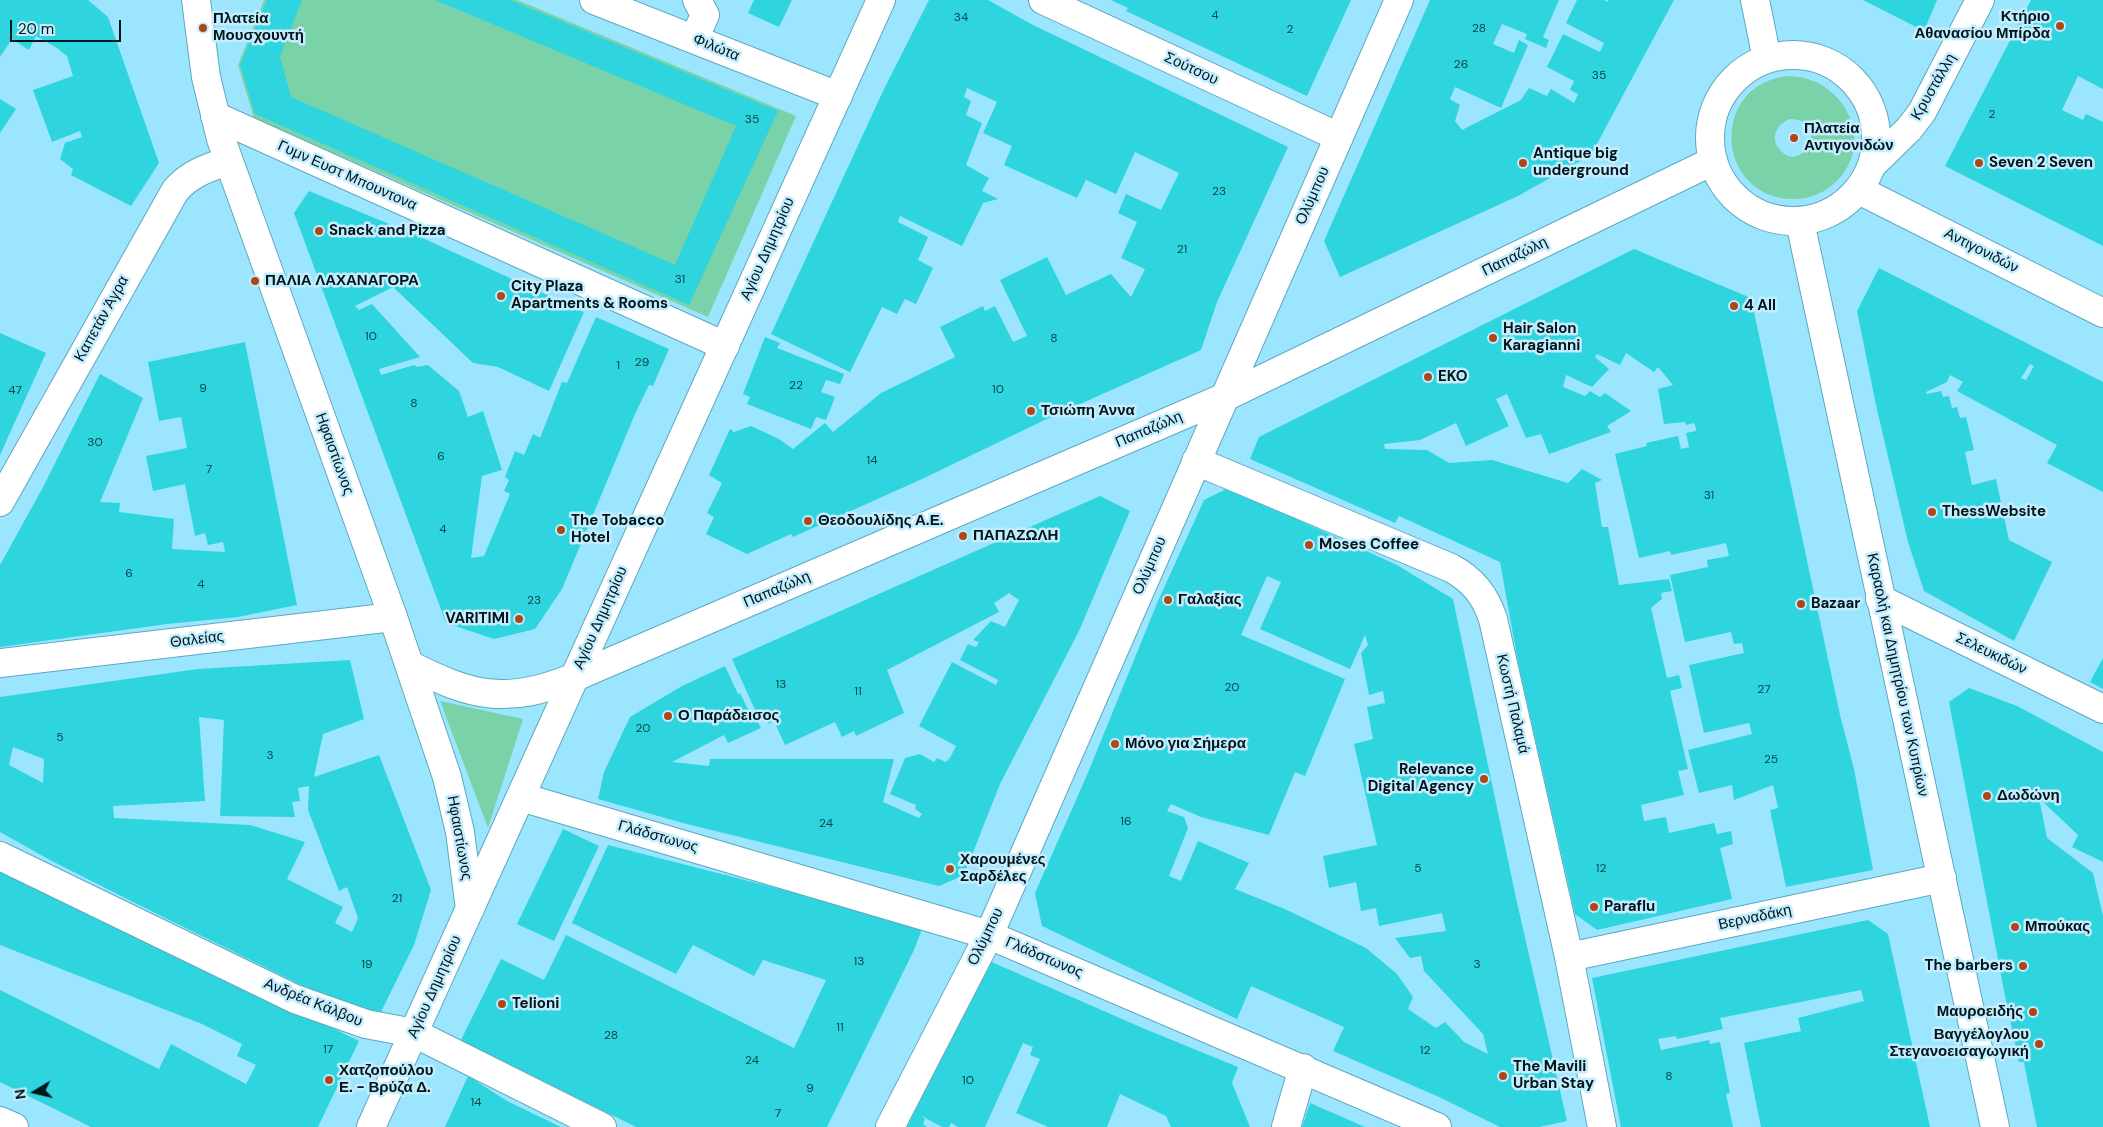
<!DOCTYPE html>
<html>
<head>
<meta charset="utf-8">
<style>
	body { margin:0 }
	#map { position:relative; width:2103px; height:1127px; overflow:hidden; background:#9be5ff; font-family:"DM Sans",sans-serif }
	canvas { display:block }
	.north { position:absolute; left:10px; top:1067px; width:50px; height:50px; -webkit-text-stroke:4px #c3edfd; paint-order:stroke; rotate:261deg; font-size:14px; font-weight:700; line-height:20px; text-align:center; color:#00151c }
	.north::after { content:''; display:block; margin:auto; width:18px; height:22px; background:#00151c; clip-path:polygon(50% 0,100% 100%,50% 72%,0 100%) }
	.scale { position:absolute; left:10px; top:20px; width:111px; height:22px; box-sizing:border-box; border:2px solid #00151c; border-top:0; padding-left:6px; font-size:15px; line-height:18px; white-space:nowrap; color:#00151c; -webkit-text-stroke:4px #c3edfd; paint-order:stroke }
</style>
</head>
<body>
<div id="map">
<canvas width="2103" height="1127"></canvas>
<div class="north">N</div>
<div class="scale">20 m</div>
</div>
<script>
const context = document.querySelector('canvas').getContext('2d');
context.lineJoin = 'round';
function paint(path, color) {
  context.fillStyle = color;
  context.fill(path, 'evenodd');
}
function trace(path, color, width, dash) {
  context.strokeStyle = color;
  context.lineWidth = width;
  context.lineCap = dash ? 'butt' : 'round';
  context.setLineDash(dash || []);
  context.stroke(path);
}
function write(font, color, halo, rows, align = 'center') {
  context.font = font + ' "DM Sans",sans-serif';
  context.lineWidth = 5;
  context.setLineDash([]);
  context.textBaseline = 'middle';
  context.strokeStyle = halo;
  context.fillStyle = color;
  for (const [text, x, y, turn = 0] of rows) {
    context.save();
    context.translate(x, y);
    context.rotate((+turn || 0) * Math.PI / 180);
    context.textAlign = isNaN(turn) ? turn : align;
    if (halo) context.strokeText(text, 0, 0);
    context.fillText(text, 0, 0);
    context.restore();
  }
}
const green = new Path2D(`
	M264,0H517L796,116L708,317L254,118L238,65Z
	M1789,76C1850,78 1880,153 1827,189C1818,195 1806,199 1795,199C1715,200 1708,83 1789,76ZM1790,119C1831,119 1803,176 1780,150C1769,138 1777,124 1790,119Z
	M440,701L523,719L488,828Z`);
const building = new Path2D(`
	M0,0H88L108,17L159,163L131,206L71,175L73,169L60,159L65,143L82,137L80,131L52,142L33,90L73,76L67,56L57,48L36,36L29,50L12,39L0,57Z
	M267,0H302L280,57L291,97L675,265L736,126L435,0H510L778,111L689,305L255,114L240,65Z
	M754,0H792L779,27L748,13Z
	M929,0H988L1033,25L1288,147L1217,302L1201,350L1051,417L922,479L793,537L791,534L747,554L706,534L714,517L707,513L722,483L709,475L730,429L734,432L751,426L779,439L793,449L825,423L833,432L881,393L955,357L940,327L983,306L985,311L995,306L1013,342L1027,336L1000,280L1047,257L1066,295L1111,274L1131,297L1145,269L1121,258L1137,222L1118,213L1126,194L1161,210L1179,173L1135,152L1116,194L1086,180L1077,198L1004,165L1012,146L983,133L997,102L967,88L964,97L971,101L966,115L982,123L966,165L989,178L982,191L998,199L983,203L962,246L900,216L898,222L928,237L918,260L933,268L916,304L905,299L897,314L882,307L850,372L771,334L884,89Z
	M1111,0H1351L1307,96L1126,11L1128,8Z
	M1430,0H1559L1543,37L1549,40L1546,48L1525,39L1527,34L1502,24L1493,44L1514,53L1519,40L1528,45L1501,108L1455,87L1450,99L1460,105L1455,121L1462,130L1521,100L1529,88L1547,96L1551,89L1574,103L1578,94L1570,90L1574,81L1547,67L1563,34L1600,52L1604,43L1566,23L1577,0H1604L1608,2V0H1674L1591,155L1518,196L1340,277L1324,241Z
	M1863,0H1937L1924,31Z
	M2031,0H2103V89L2078,76L2062,110L2083,120L2086,114L2103,122V246L1945,166Z
	M0,99L16,109L0,133Z
	M309,191L416,235L584,312L549,391L498,367L473,363L393,287L355,306L359,310L372,304L420,357L379,369L381,375L414,365L417,367L428,365L459,391L468,417L483,411L502,470L482,476L471,558L484,556L510,494L504,491L509,480L505,477L515,451L524,455L533,434L540,438L562,382L567,383L596,317L669,349L653,386L649,385L635,414L562,589L535,629L494,639L446,623L294,213Z
	M1634,249L1751,298L1840,715L1854,769L1873,870L1786,887L1770,810L1778,808L1773,785L1734,800L1732,785L1699,793L1688,750L1752,734L1749,723L1704,733L1689,665L1744,653L1742,643L1734,644L1731,632L1685,642L1670,575L1708,567L1707,560L1729,556L1726,543L1671,555L1670,551L1639,558L1615,454L1647,446L1646,443L1678,436L1681,449L1689,447L1686,433L1696,431V428L1694,423L1686,425L1685,422L1664,424L1658,389L1673,385L1658,367L1654,372L1626,353L1620,365L1597,354L1595,357L1609,369L1592,387L1566,375L1563,387L1585,396L1590,391L1600,397L1605,393L1631,411L1607,426L1611,432L1549,454L1541,434L1526,438L1507,394L1496,399L1509,426L1466,446L1456,423L1420,440L1384,444L1385,449L1427,450L1449,463L1492,460L1568,483L1582,469L1602,480L1595,483L1602,527H1608L1619,585L1669,579L1672,591L1661,593L1662,599L1651,608L1667,678L1679,675L1682,688L1670,691L1688,769L1678,771L1684,795L1641,805L1644,821L1666,817L1669,833L1714,823L1717,834L1731,831L1733,844L1720,848L1732,899L1597,930L1575,914L1518,662L1500,562L1399,516L1395,523L1250,459L1259,437Z
	M1879,268L2103,382V492L2047,463L2057,445L1957,391L1963,382L1950,375L1947,382L1926,392L1927,394L1941,391L1943,397L1949,396L1952,408L1957,407L1960,418L1966,417L1974,450L1965,452L1972,485L1996,479L2009,540L2052,562L2014,641L1924,591L1908,542L1876,405L1857,311ZM2030,364L2034,366L2026,380L2021,378Z
	M0,333L46,353L0,455Z
	M765,337L780,343L777,348L844,374L840,384L826,380L821,392L835,397L826,420L816,417L811,429L747,404L750,397L743,394Z
	M245,342L297,605L238,617L167,624L0,647V565L42,489L100,374L143,398L100,502L120,503L119,512L174,519L172,549L225,552L223,542L208,545L205,533L195,536L185,484L153,491L146,456L187,448L181,417L159,421L148,362Z
	M1228,488L1397,565L1453,599L1516,898L1567,1121L1539,1127H1500L1439,1097L1333,1051L1344,1027L1251,986L1237,1019L1042,926L1035,893L1087,775L1158,601L1204,500ZM1267,576L1281,582L1260,629L1350,669L1365,635L1368,645L1361,653L1369,695L1383,691L1385,703L1367,707L1373,739L1354,744L1377,845L1323,856L1329,888L1356,882L1361,911L1376,908L1379,926L1442,913L1446,931L1395,938L1410,958L1421,956L1424,971L1483,1034L1488,1054L1464,1042L1445,1022L1436,1028L1408,1009L1413,997L1397,974L1366,948L1287,910L1235,889L1249,863L1198,841L1181,881L1169,876L1188,828L1184,817L1167,811L1171,804L1201,817L1269,835L1295,772L1305,776L1345,679L1241,635Z
	M1100,496L1130,511L1079,631L1000,784L964,875L939,886L683,823L598,799L604,772L630,717L682,686L725,666L738,694L740,693L751,716L754,714L761,728L728,743L724,735L672,762L709,766L710,759H894L883,802L919,818L922,814L915,809L916,805L890,794L905,758L920,754L934,762L937,758L946,762L950,758L956,746L919,726L952,662L996,685L998,680L960,660L968,644L976,647L979,642L973,640L991,621L1005,627L1019,600L1009,593L994,603L999,612L887,670L904,713L856,736L854,731L842,737L835,722L785,745L774,721L768,724L761,710L756,712L732,659Z
	M2103,658V689L2090,682Z
	M350,660L364,719L323,734L314,777L379,755L431,890L414,945L376,1022L131,901L50,860L0,832V697L198,669ZM199,717L224,720L220,816L295,817L292,802L300,801L298,788L309,786L308,810L339,891L347,887L358,918L352,932L335,923L343,907L287,879L305,842L250,825L114,818L113,806L205,801ZM13,747L44,759L43,783L9,765Z
	M1969,688L2017,706L2103,752V862L2072,847L2078,835L2039,798L2047,838L2093,873L2103,916V1127H2037L2025,1068L2024,1062H2019L2005,996L1949,702Z
	M563,829L599,846L554,941L517,924Z
	M608,845L784,890L922,929L914,950L827,1127H636L461,1040L501,959L544,980L566,935L794,1048L826,980L763,960L754,976L693,945L676,974L572,923Z
	M0,865L359,1041L318,1127H91L0,1082V990L159,1069L171,1044L246,1084L256,1065L237,1056L242,1044L202,1024L0,945Z
	M1868,920L1888,934L1930,1127H1761L1744,1043L1801,1031L1798,1018L1864,1001L1861,990L1720,1018L1723,1029L1677,1039L1676,1036L1658,1039L1661,1050L1709,1040L1710,1044L1720,1042L1730,1093L1726,1094L1733,1127H1621L1592,978Z
	M987,960L1145,1029L1238,1067L1232,1083L1250,1127H1171L1166,1116L1120,1094L1107,1127H1048L1016,1113L1040,1059L1030,1055L1033,1047L1023,1043L985,1127H958L951,1123L949,1127H942L920,1115L925,1119L923,1124L927,1127H907L959,1024Z
	M468,1076L507,1101L561,1127H445Z
	M1310,1103L1365,1127H1302Z`);
const minor = new Path2D(`
	M594,0L838,96
	M1043,0L1339,137
	M694,39L705,15L697,0
	M215,116L725,346
	M1873,164L1909,129L1922,112L1980,0
	M1859,190L2103,313
	M1196,461L1451,568C1473,580 1485,595 1493,619L1569,957L1602,1127
	M0,502L175,191C189,174 207,168 228,161
	M1880,599L2103,709
	M0,663L393,617
	M575,677L1225,397L1713,161
	M521,797L989,935L1437,1127
	M0,856L295,999L366,1024L414,1033L602,1127
	M1569,957L1942,878
	M0,1121L14,1127
	M890,1127L989,935L1399,0
	M1286,1127L1303,1068`);
const major = new Path2D(`
	M196,0L206,77L221,139L393,617L447,777L460,832L470,909
	M1755,0L1767,59
	M1710 138a83 83 0 1 1 166 0a83 83 0 1 1-166 0Z
	M1800,222L1995,1127
	M410,665C473,697 507,705 575,677
	M371,1127L881,0`);
const markers = [
	[2060,26,5,"#ac4719"],
	[203,28,5,"#ac4719"],
	[1794,138,5,"#ac4719"],
	[1523,163,5,"#ac4719"],
	[1979,163,5,"#ac4719"],
	[319,231,5,"#ac4719"],
	[255,281,5,"#ac4719"],
	[501,296,5,"#ac4719"],
	[1734,306,5,"#ac4719"],
	[1493,338,5,"#ac4719"],
	[1428,377,5,"#ac4719"],
	[1031,411,5,"#ac4719"],
	[1932,512,5,"#ac4719"],
	[808,521,5,"#ac4719"],
	[561,530,5,"#ac4719"],
	[963,536,5,"#ac4719"],
	[1309,545,5,"#ac4719"],
	[1168,600,5,"#ac4719"],
	[1801,604,5,"#ac4719"],
	[519,619,5,"#ac4719"],
	[668,716,5,"#ac4719"],
	[1115,744,5,"#ac4719"],
	[1484,779,5,"#ac4719"],
	[1987,796,5,"#ac4719"],
	[950,869,5,"#ac4719"],
	[1594,907,5,"#ac4719"],
	[2015,927,5,"#ac4719"],
	[2023,966,5,"#ac4719"],
	[502,1004,5,"#ac4719"],
	[2033,1012,5,"#ac4719"],
	[2039,1044,5,"#ac4719"],
	[1503,1076,5,"#ac4719"],
	[329,1080,5,"#ac4719"]
];
const numberNames = [
	["4",1215,16],
	["34",961,18],
	["28",1479,29],
	["2",1290,30],
	["26",1461,65],
	["35",1599,76],
	["2",1992,115],
	["35",752,120],
	["23",1219,192],
	["21",1182,250],
	["31",680,280],
	["10",371,337],
	["8",1054,339],
	["29",642,363],
	["1",618,366],
	["22",796,386],
	["9",203,389],
	["10",998,390],
	["47",15,391],
	["8",414,404],
	["30",95,443],
	["6",441,457],
	["14",872,461],
	["7",209,470],
	["31",1709,496],
	["4",443,530],
	["6",129,574],
	["4",201,585],
	["23",534,601],
	["13",781,685],
	["20",1232,688],
	["27",1764,690],
	["11",858,692],
	["20",643,729],
	["5",60,738],
	["3",270,756],
	["25",1771,760],
	["16",1126,822],
	["24",826,824],
	["5",1418,869],
	["12",1601,869],
	["21",397,899],
	["13",859,962],
	["19",367,965],
	["3",1477,965],
	["11",840,1028],
	["28",611,1036],
	["17",328,1050],
	["12",1425,1051],
	["24",752,1061],
	["8",1669,1077],
	["10",968,1081],
	["9",810,1089],
	["14",476,1103],
	["7",778,1114]
];
const poiNames = [
	["Κτήριο",2050,17,"right"],
	["Αθανασίου Μπίρδα",2050,34,"right"],
	["Πλατεία",213,19],
	["Μουσχουντή",213,36],
	["Πλατεία",1804,129],
	["Αντιγονιδών",1804,146],
	["Antique big",1533,154],
	["underground",1533,171],
	["Seven 2 Seven",1989,163],
	["Snack and Pizza",329,231],
	["ΠΑΛΙΑ ΛΑΧΑΝΑΓΟΡΑ",265,281],
	["City Plaza",511,287],
	["Apartments & Rooms",511,304],
	["4 All",1744,306],
	["Hair Salon",1503,329],
	["Karagianni",1503,346],
	["EKO",1438,377],
	["Τσιώπη Άννα",1041,411],
	["ThessWebsite",1942,512],
	["The Tobacco",571,521],
	["Hotel",571,538],
	["Θεοδουλίδης Α.Ε.",818,521],
	["ΠΑΠΑΖΩΛΗ",973,536],
	["Moses Coffee",1319,545],
	["Γαλαξίας",1178,600],
	["Bazaar",1811,604],
	["VARITIMI",509,619,"right"],
	["Ο Παράδεισος",678,716],
	["Μόνο για Σήμερα",1125,744],
	["Relevance",1474,770,"right"],
	["Digital Agency",1474,787,"right"],
	["Δωδώνη",1997,796],
	["Χαρουμένες",960,860],
	["Σαρδέλες",960,877],
	["Paraflu",1604,907],
	["Μπούκας",2025,927],
	["The barbers",2013,966,"right"],
	["Telioni",512,1004],
	["Μαυροειδής",2023,1012,"right"],
	["Βαγγέλογλου",2029,1035,"right"],
	["Στεγανοεισαγωγική",2029,1052,"right"],
	["The Mavili",1513,1067],
	["Urban Stay",1513,1084],
	["Χατζοπούλου",339,1071],
	["Ε. - Βρύζα Δ.",339,1088]
];
const streetNames = [
	["Φιλώτα",716,48,22],
	["Σούτσου",1191,69,25],
	["Κρυστάλλη",1934,87,-60],
	["Γυμν Ευστ Μπουντονα",347,176,24],
	["Ολύμπου",1313,196,-66],
	["Αγίου Δημητρίου",768,249,-66],
	["Αντιγονιδών",1981,251,27],
	["Παπαζώλη",1515,257,-26],
	["Καπετάν Άγρα",102,319,-61],
	["Παπαζώλη",1149,430,-23],
	["Ηφαιστίωνος",334,454,70],
	["Ολύμπου",1150,566,-66],
	["Παπαζώλη",777,590,-23],
	["Αγίου Δημητρίου",601,618,-66],
	["Θαλείας",197,640,-7],
	["Σελευκιδών",1991,654,26],
	["Καραολή και Δημητρίου των Κυπρίων",1897,675,78],
	["Κωστή Παλαμά",1512,704,77],
	["Γλάδστωνος",658,837,16],
	["Ηφαιστίωνος",459,838,80],
	["Βερναδάκη",1755,918,-12],
	["Ολύμπου",986,937,-64],
	["Γλάδστωνος",1044,958,23],
	["Αγίου Δημητρίου",435,987,-66],
	["Ανδρέα Κάλβου",313,1003,22]
];
paint(green, '#7ad2a8');
paint(building, '#2ed4de');
trace(minor, '#5ea8c0', 30);
trace(major, '#5ea8c0', 30);
trace(minor, '#fff', 28);
trace(major, '#fff', 28);
for (const [x, y, r, color] of markers) {
  const dot = new Path2D();
  dot.arc(x, y, r, 0, 2 * Math.PI);
  context.fillStyle = color;
  context.fill(dot);
  trace(dot, '#c3edfd', 2);
}
write('12px', '#0c454c', null, numberNames);
write('bold 15px', '#00151c', '#c3edfd', poiNames, 'left');
write('15px', '#00151c', '#c3edfd', streetNames);
</script>
</body>
</html>
